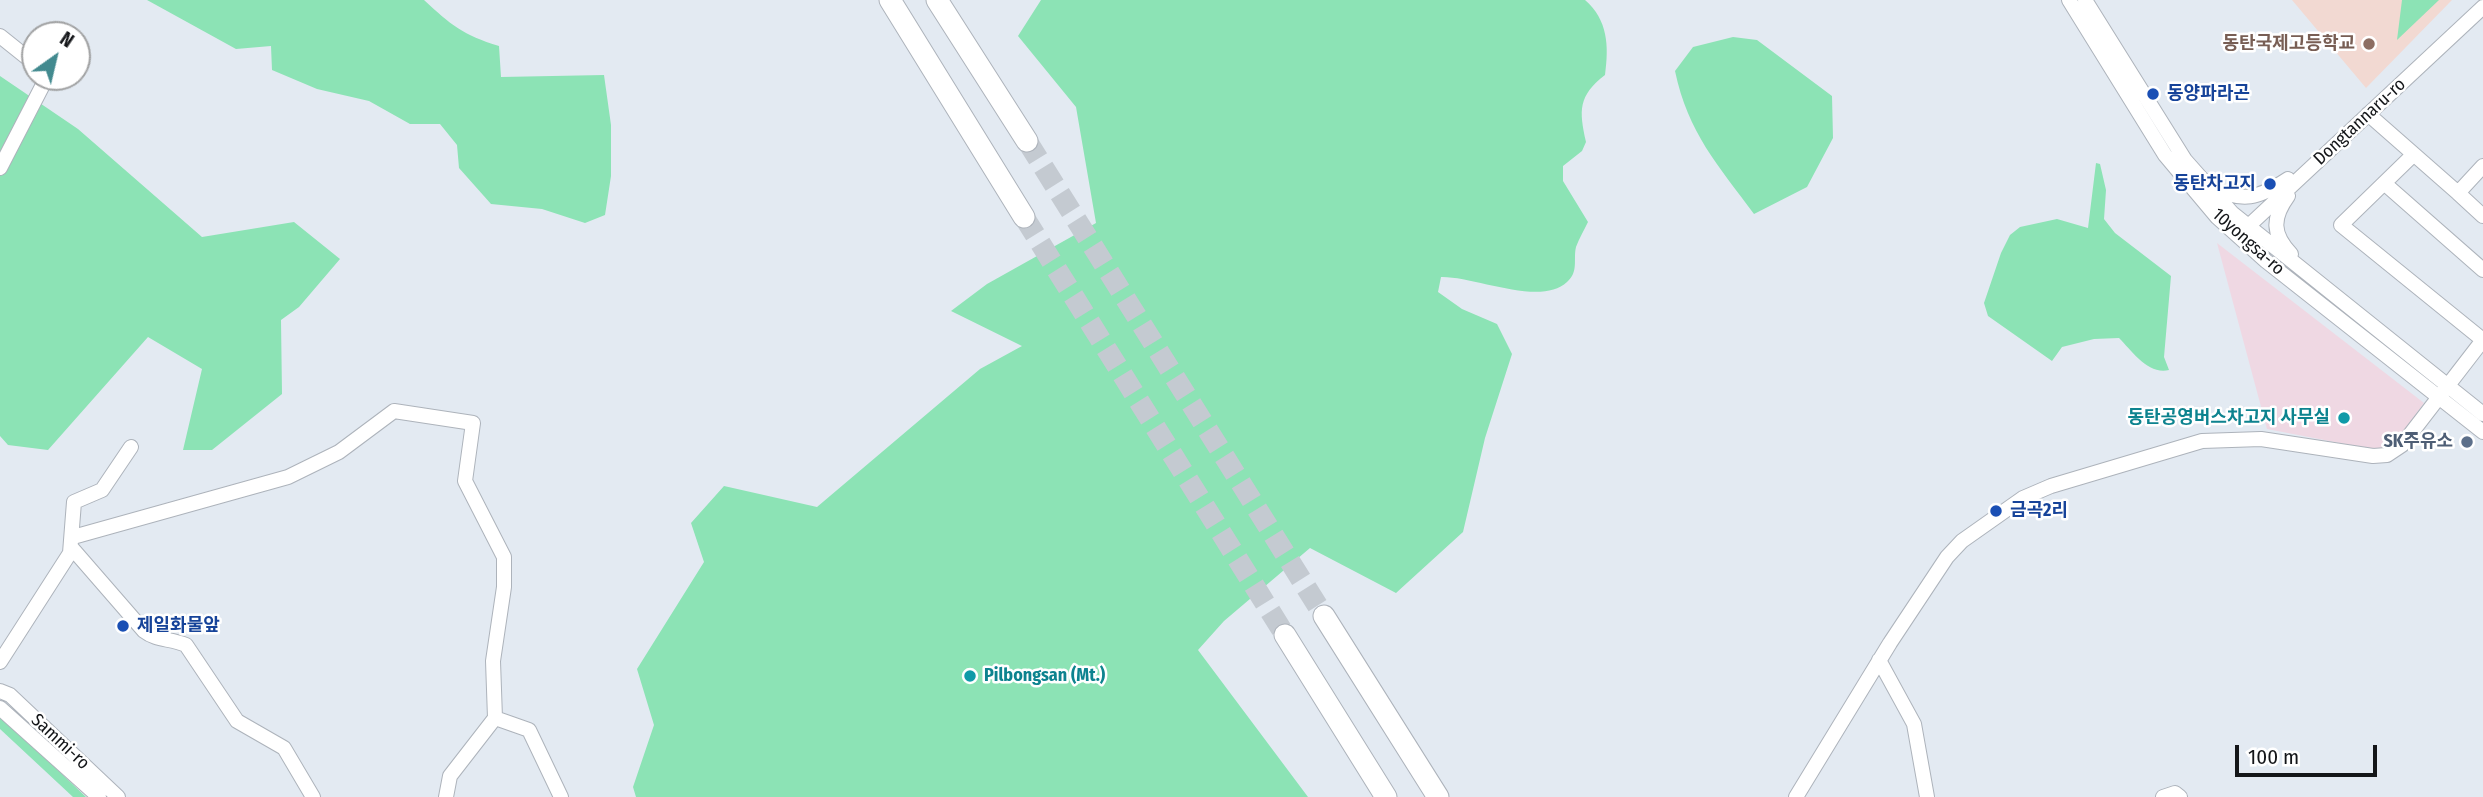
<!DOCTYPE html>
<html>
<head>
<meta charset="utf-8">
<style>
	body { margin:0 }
	#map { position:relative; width:2483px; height:797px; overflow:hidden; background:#e3eaf2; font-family:"Fira Sans Condensed",sans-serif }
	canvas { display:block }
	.north { position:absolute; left:21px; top:21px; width:70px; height:70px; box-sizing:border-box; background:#fff; border:2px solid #a1a2a3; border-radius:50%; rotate:34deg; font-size:19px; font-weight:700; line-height:28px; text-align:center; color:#141619 }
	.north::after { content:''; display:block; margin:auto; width:24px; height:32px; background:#428a8f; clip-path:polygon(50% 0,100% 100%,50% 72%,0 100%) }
	.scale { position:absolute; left:2235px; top:745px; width:142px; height:32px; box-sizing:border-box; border:4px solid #141619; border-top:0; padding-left:9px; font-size:21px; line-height:24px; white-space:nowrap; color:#141619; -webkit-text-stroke:5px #fff; paint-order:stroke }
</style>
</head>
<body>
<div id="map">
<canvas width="2483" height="797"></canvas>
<div class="north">N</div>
<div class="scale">100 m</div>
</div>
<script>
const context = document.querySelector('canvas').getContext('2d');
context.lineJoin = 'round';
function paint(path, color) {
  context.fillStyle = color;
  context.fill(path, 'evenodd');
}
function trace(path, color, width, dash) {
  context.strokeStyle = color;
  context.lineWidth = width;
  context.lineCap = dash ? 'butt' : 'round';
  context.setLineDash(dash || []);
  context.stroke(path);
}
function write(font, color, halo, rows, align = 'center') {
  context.font = font + ' "Fira Sans Condensed","Noto Sans KR",sans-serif';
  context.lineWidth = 5;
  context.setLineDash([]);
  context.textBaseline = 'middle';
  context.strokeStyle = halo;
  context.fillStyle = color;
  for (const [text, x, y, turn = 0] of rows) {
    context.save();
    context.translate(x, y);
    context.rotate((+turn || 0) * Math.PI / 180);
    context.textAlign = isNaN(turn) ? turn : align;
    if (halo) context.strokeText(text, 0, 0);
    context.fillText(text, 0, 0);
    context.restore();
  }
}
const industrial = new Path2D(`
	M2217,243L2424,403L2395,443L2376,450L2267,429Z`);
const education = new Path2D(`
	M2292,0H2452L2366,88Z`);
const green = new Path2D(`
	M147,0H424C451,25 463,35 499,46L501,77L604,75L611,125V176L605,215L585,223L542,209L491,204L459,168L457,145L440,124H410L369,101L317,89L272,70L271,46L236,49Z
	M1041,0H1585C1608,20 1609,46 1605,75C1578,96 1579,110 1586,142L1582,151L1563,166V181L1588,222C1584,230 1579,239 1576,247C1573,259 1579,272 1567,282C1541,307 1474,276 1441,277L1438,292L1462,309L1497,324L1512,354L1485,438L1463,532L1396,593L1310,548L1224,621L1198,650L1308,797H636L633,787L654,725L637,669L704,562L691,523L724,486L817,507L980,369L1022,346L951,311L987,284L1096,223L1076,107L1018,36Z
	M2402,0H2439L2397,40Z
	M1733,37L1757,40L1832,96L1833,138L1807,187L1754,214C1718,165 1688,133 1675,71L1693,47Z
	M0,76L78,129L202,237L294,222L340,259L299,307L281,320L282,394L212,450H183L202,369L148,337L48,450L8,445L0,436Z
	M2096,163L2100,164L2106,190L2104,219L2115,233L2171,276L2164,357L2169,370C2148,375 2132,351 2119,338L2094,339L2062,347L2052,361L1988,316L1984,303L2001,253L2010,235L2020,227L2057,219L2088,228Z
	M0,715L86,797H73L0,729Z`);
const highwayTunnel = new Path2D(`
	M1027,141L1324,616
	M1024,217L1285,635`);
const minor = new Path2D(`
	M2069,0L2165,155L2217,217L2266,261L2483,432
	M2085,0L2185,160L2232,213L2483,414
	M0,36L35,64
	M2368,114L2458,193
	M2413,155L2341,225L2483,340
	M2483,166L2458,193L2483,216
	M0,168L47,77
	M2384,183L2483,270
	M2211,186C2242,204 2259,198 2288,179
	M2288,196C2272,218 2272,234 2291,254
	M2241,233L2483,7
	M73,537L288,477L339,452L394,411L473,423L465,481L504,557V587L493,661L495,718L529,730L561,797
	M71,547L144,631C157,641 170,638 186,645L237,721L284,748L313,797
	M1879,660L1914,724L1927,797
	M0,662L70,553L74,502L102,490L131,447
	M0,691L10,695L118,797
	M0,708L99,797
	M446,797L450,776L495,718
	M1796,797L1890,643L1947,557L1962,541L2023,498L2051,486L2202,441L2261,439L2373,456L2387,455L2402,445L2483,340
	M2163,797L2175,793L2180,797`);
const highway = new Path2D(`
	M890,0L1024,217
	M937,0L1027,141
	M1324,616L1438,797
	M1285,635L1386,797`);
const markers = [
	[2369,44,7,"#8d6e63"],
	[2153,94,7,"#1a4fb4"],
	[2270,184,7,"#1a4fb4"],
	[2344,418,7,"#0f9aa8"],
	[2467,442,7,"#5c6f8a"],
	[1996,511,7,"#1a4fb4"],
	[123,626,7,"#1a4fb4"],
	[970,676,7,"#0f9aa8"]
];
const educationNames = [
	["동탄국제고등학교",2355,44]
];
const transitNames = [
	["동양파라곤",2167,94],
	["동탄차고지",2256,184,"right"],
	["금곡2리",2010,511],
	["제일화물앞",137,626]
];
const streetNames = [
	["Dongtannaru-ro",2360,122,-43],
	["10yongsa-ro",2248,242,42],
	["Sammi-ro",60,742,43]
];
const cultureNames = [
	["동탄공영버스차고지 사무실",2330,418],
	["Pilbongsan (Mt.)",984,676,"left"]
];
const serviceNames = [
	["SK주유소",2453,442]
];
paint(industrial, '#efd8e3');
paint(education, '#f2d9d2');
paint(green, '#8ce3b5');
trace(highwayTunnel, '#c4cad1', 21, [21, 10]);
trace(minor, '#adb3bb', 16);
trace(highway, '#adb3bb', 23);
trace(minor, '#fff', 14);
trace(highway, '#fff', 21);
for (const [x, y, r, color] of markers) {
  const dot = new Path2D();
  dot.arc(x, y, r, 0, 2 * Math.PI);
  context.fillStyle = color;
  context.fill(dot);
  trace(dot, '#fff', 2.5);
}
write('bold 18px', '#785e54', '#fff', educationNames, 'right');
write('bold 18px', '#164399', '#fff', transitNames, 'left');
write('18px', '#141619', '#fff', streetNames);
write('bold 18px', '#0d838f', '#fff', cultureNames, 'right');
write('bold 18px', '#4e5e75', '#fff', serviceNames, 'right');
</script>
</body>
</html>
